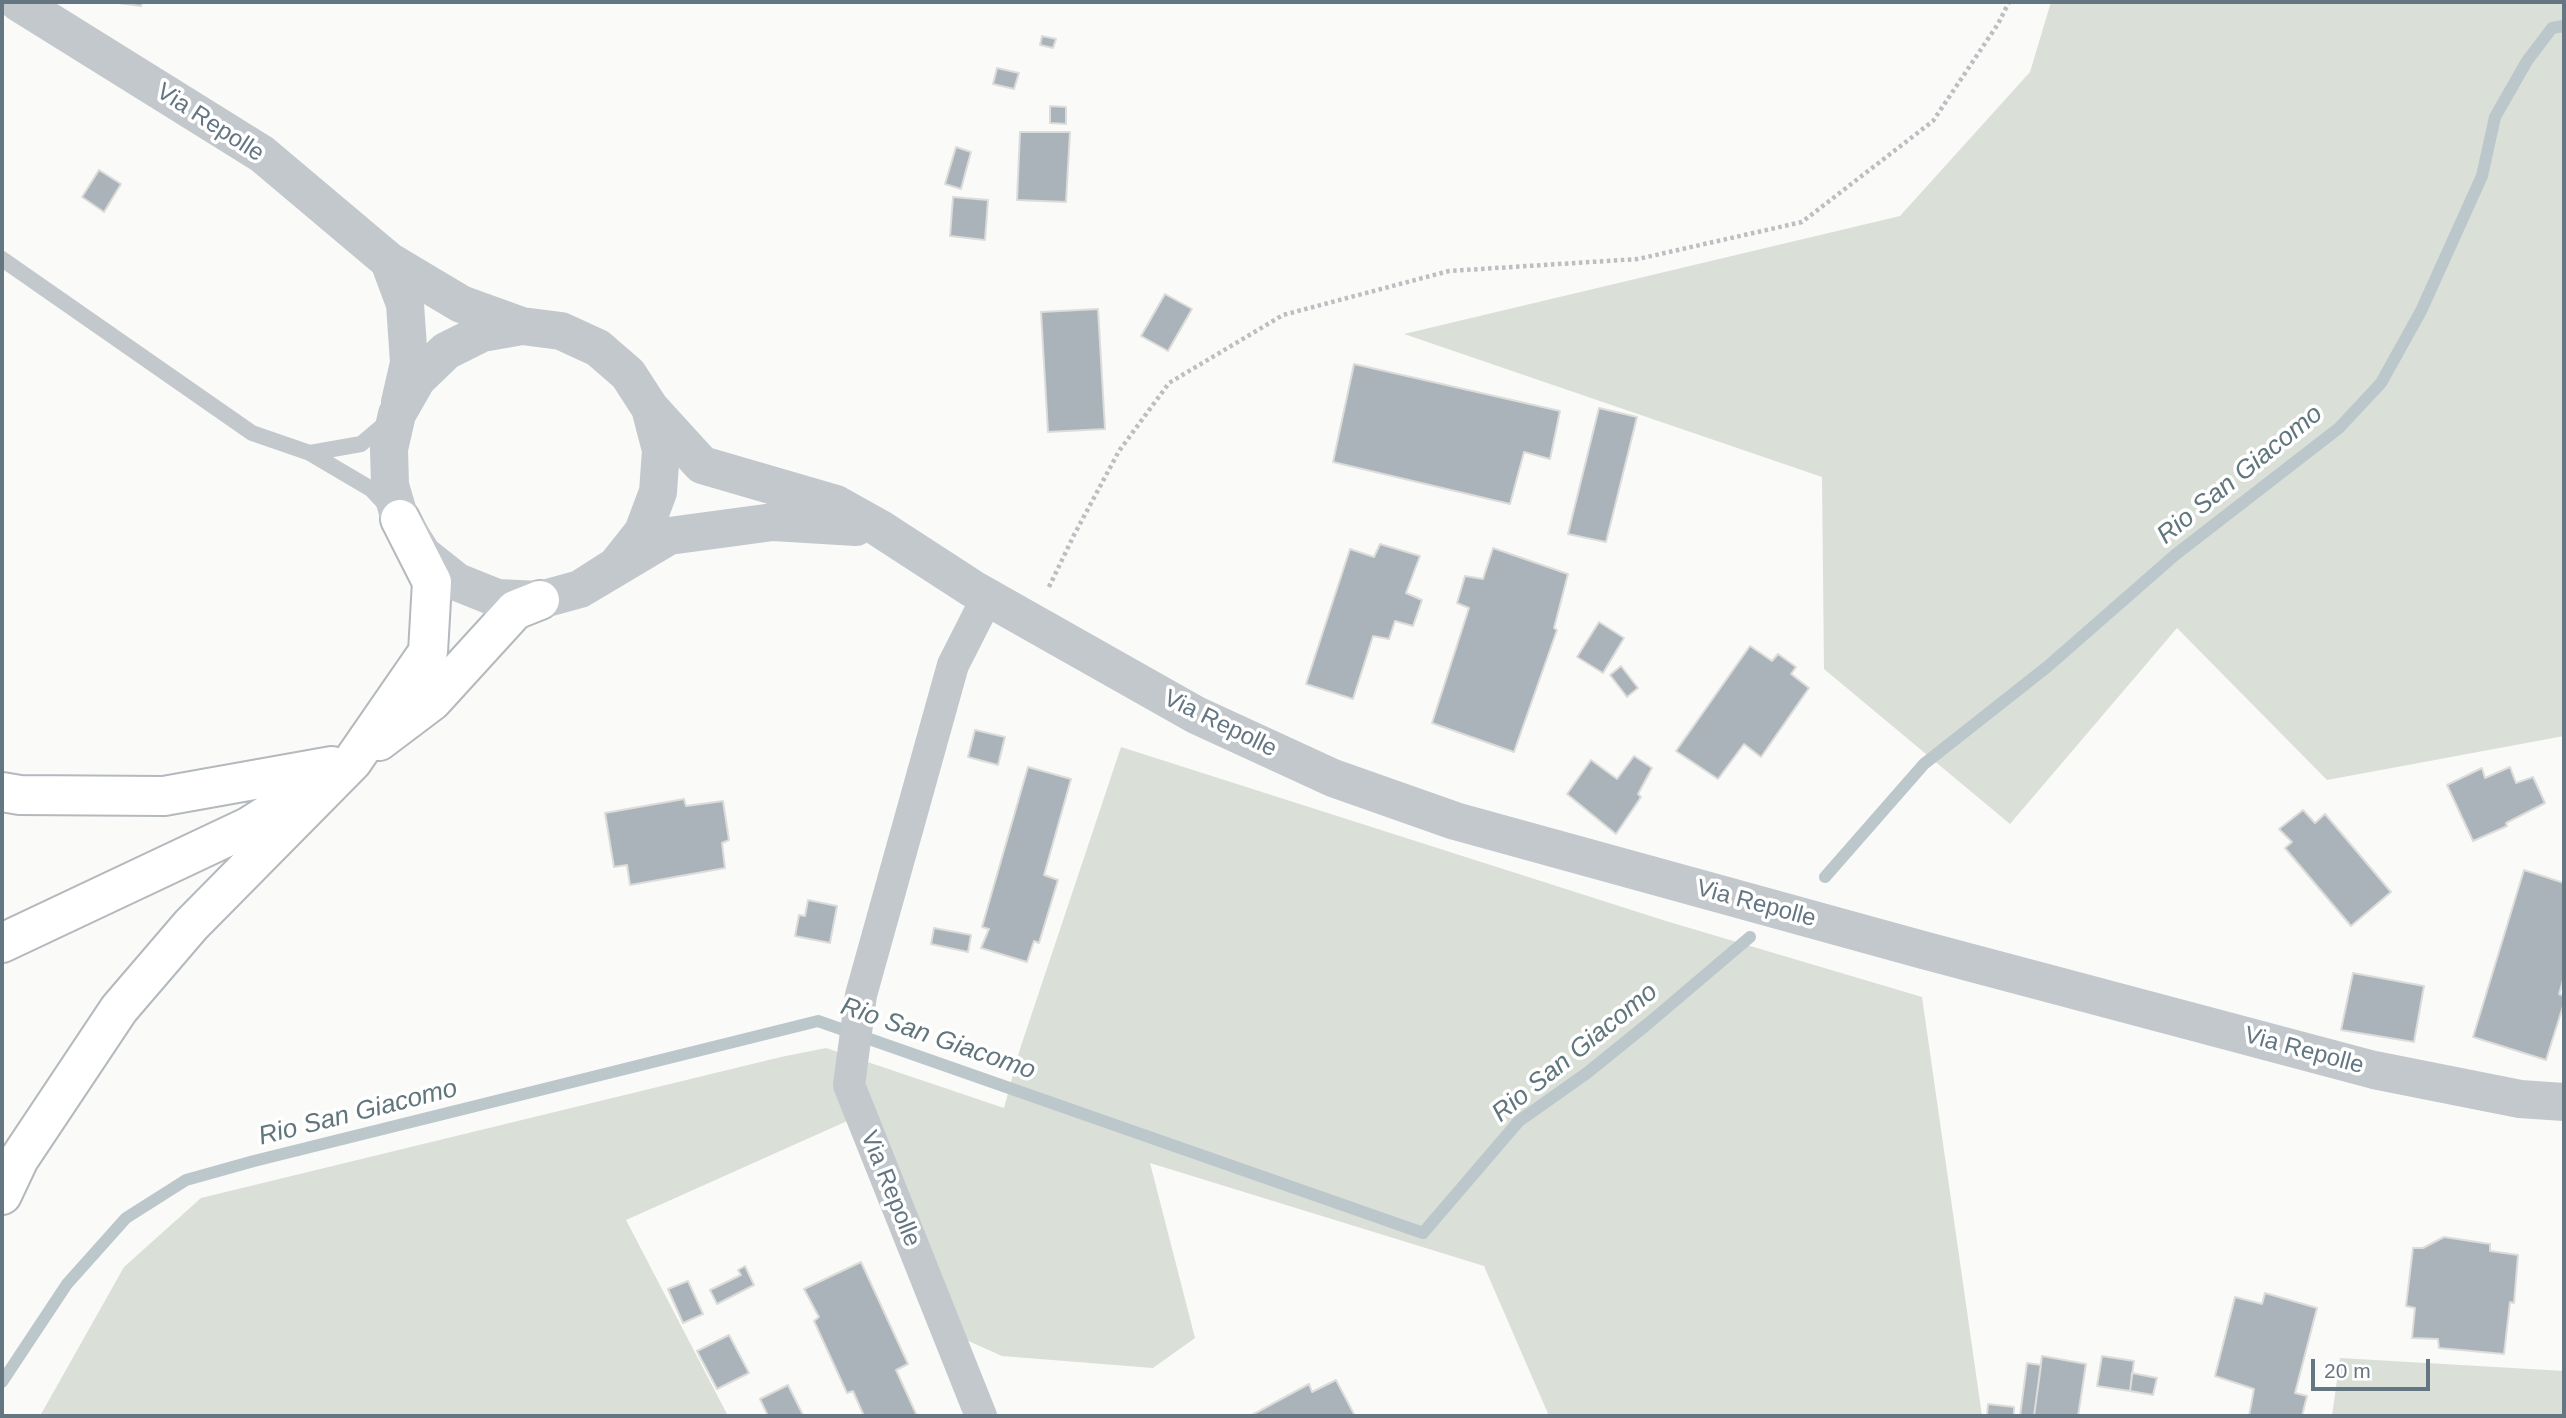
<!DOCTYPE html>
<html>
<head>
<meta charset="utf-8">
<style>
	body { margin:0 }
	#map { position:relative; width:2566px; height:1418px; overflow:hidden; background:#fafaf8; font-family:Helvetica,sans-serif }
	canvas { display:block }
	.frame { position:absolute; inset:0; border:4px solid #657683; pointer-events:none }
	.scale { position:absolute; left:2311px; top:1359px; width:119px; height:32px; box-sizing:border-box; border:4px solid #657683; border-top:0; padding-left:9px; font-size:21px; line-height:24px; white-space:nowrap; color:#657683; -webkit-text-stroke:5px #fff; paint-order:stroke }
</style>
</head>
<body>
<div id="map">
<canvas width="2566" height="1418"></canvas>
<div class="frame"></div>
<div class="scale">20 m</div>
</div>
<script>
const context = document.querySelector('canvas').getContext('2d');
context.lineJoin = 'round';
function paint(path, color) {
  context.fillStyle = color;
  context.fill(path, 'evenodd');
}
function trace(path, color, width, dash) {
  context.strokeStyle = color;
  context.lineWidth = width;
  context.lineCap = dash ? 'butt' : 'round';
  context.setLineDash(dash || []);
  context.stroke(path);
}
function write(font, color, halo, rows, align = 'center') {
  context.font = font + ' Helvetica,sans-serif';
  context.lineWidth = 7;
  context.setLineDash([]);
  context.textBaseline = 'middle';
  context.strokeStyle = halo;
  context.fillStyle = color;
  for (const [text, x, y, turn = 0] of rows) {
    context.save();
    context.translate(x, y);
    context.rotate((+turn || 0) * Math.PI / 180);
    context.textAlign = isNaN(turn) ? turn : align;
    if (halo) context.strokeText(text, 0, 0);
    context.fillText(text, 0, 0);
    context.restore();
  }
}
const green = new Path2D(`
	M2051,2H2564V736L2327,780L2177,628L2010,824L1824,669L1822,477L1404,334L1900,216L2030,72Z
	M1121,747L1666,921L1922,997L1982,1416H1549L1484,1266L1150,1163L1195,1338L1153,1368L1002,1356L964,1339L874,1109L626,1220L728,1416H40L124,1267L201,1198L781,1057L826,1048L1004,1108L1020,1049Z
	M2340,1358L2564,1371V1416H2332Z`);
const stream = new Path2D(`
	M1825,877L1924,764L2047,667L2175,555L2339,428L2381,383L2421,311L2482,176L2495,117L2527,61L2552,28L2564,26
	M2,1382L67,1284L126,1218L186,1180L254,1161L818,1021L1423,1233L1519,1121L1587,1073L1650,1022L1750,937`);
const building = new Path2D(`
	M111,2H142L141,6Z
	M1042,36L1056,39L1053,48L1040,45Z
	M997,68L1019,73L1014,89L993,84Z
	M1050,106L1066,107V124L1050,123Z
	M1020,132H1070L1066,202L1017,200Z
	M956,147L971,152L961,189L945,184Z
	M99,170L121,184L104,212L82,197Z
	M953,197L988,200L985,240L950,236Z
	M1165,294L1192,309L1168,351L1141,336Z
	M1098,309L1105,429L1048,432L1041,312Z
	M1354,364L1560,411L1550,459L1524,452L1510,504L1333,462Z
	M1599,408L1637,417L1606,542L1568,534Z
	M1380,544L1420,556L1406,593L1422,600L1413,626L1395,621L1389,639L1373,636L1353,699L1306,684L1350,549L1374,557Z
	M1493,548L1568,574L1554,628L1557,630L1514,752L1432,723L1469,608L1457,603L1465,576L1483,579Z
	M1599,622L1624,638L1603,673L1577,657Z
	M1750,646L1772,661L1778,654L1796,667L1791,674L1809,688L1761,757L1744,744L1718,779L1676,751Z
	M1621,666L1638,688L1627,697L1610,675Z
	M975,730L1005,737L998,765L968,757Z
	M1634,756L1652,768L1638,794L1641,797L1616,834L1567,794L1591,760L1617,779Z
	M1028,767L1071,779L1044,875L1058,880L1039,943L1034,941L1027,962L981,948L989,929L982,927Z
	M2510,767L2516,783L2533,777L2545,803L2506,823L2507,826L2473,841L2447,785L2482,768L2485,778Z
	M684,799L686,806L723,801L729,840L722,843L725,868L630,885L627,865L614,867L605,813Z
	M2303,810L2315,823L2325,814L2391,892L2351,926L2285,848L2292,842L2279,829Z
	M2524,870L2564,883V977L2559,994L2564,996V1003L2546,1060L2473,1037Z
	M808,900L837,906L830,943L795,936L799,915L805,916Z
	M934,928L971,935L968,952L931,944Z
	M2353,973L2424,986L2414,1042L2341,1030Z
	M2444,1237L2490,1244V1251L2518,1255L2514,1303L2510,1302L2504,1354L2439,1348L2438,1339L2412,1338L2415,1308L2406,1306L2413,1248H2423Z
	M861,1262L908,1364L896,1370L917,1416H864L853,1391L847,1393L814,1321L819,1317L804,1289Z
	M745,1266L754,1285L717,1304L710,1290L741,1275L738,1270Z
	M688,1281L703,1314L683,1323L668,1289Z
	M2265,1293L2317,1308L2295,1393L2307,1396L2302,1416H2249L2254,1389L2215,1376L2235,1297L2262,1304Z
	M729,1335L749,1373L717,1389L697,1351Z
	M2042,1356L2086,1364L2078,1416H2034Z
	M2102,1356L2134,1361L2130,1391L2097,1386Z
	M2027,1363L2041,1365L2034,1416H2020Z
	M2132,1373L2157,1378L2153,1395L2130,1391Z
	M1336,1380L1355,1416H1250L1309,1384L1312,1392Z
	M788,1385L803,1415L768,1416L760,1399Z
	M1988,1404L2014,1407V1416L1987,1415Z`);
const path = new Path2D(`
	M1049,587L1074,535L1119,451L1169,383L1283,315L1449,271L1638,259L1802,222L1933,121L1998,24L2009,2`);
const service = new Path2D(`
	M2,259L252,433L310,453L361,444L387,422
	M310,453L371,489L386,505`);
const minor = new Path2D(`
	M981,1416L849,1085L861,995L953,665L988,596`);
const tertiary = new Path2D(`
	M18,2L262,154L389,261L461,304L522,326
	M389,261L405,304L409,363L400,402
	M650,408L702,465L836,504L879,528L973,589L1196,715L1333,778L1455,821L1923,950L2374,1070L2520,1099L2564,1102
	M580,589L616,566L643,532L658,492L661,450L650,408L628,374L598,348L561,331L522,326L482,333L446,351L417,379L397,414L389,449L390,485L400,519L423,555L457,582L497,598L540,600L580,589L669,536L773,522L856,527`);
const motorway = new Path2D(`
	M379,741L432,701L515,610L540,600
	M2,792L20,795L164,796L332,766
	M2,943L248,827L297,796
	M2,1195L19,1159L119,1009L191,925L352,762L428,652L432,582L400,519`);
const streetNames = [
	["Via Repolle",210,123,33],
	["Via Repolle",1220,724,26],
	["Via Repolle",1756,904,15],
	["Via Repolle",2304,1051,15],
	["Via Repolle",890,1189,68]
];
const waterNames = [
	["Rio San Giacomo",2240,475,-39],
	["Rio San Giacomo",938,1039,19],
	["Rio San Giacomo",1575,1053,-39],
	["Rio San Giacomo",358,1113,-14]
];
paint(green, '#dadfd7');
trace(stream, '#bbc7cb', 12);
paint(building, '#aab3b9');
trace(building, '#dcdcda', 2);
trace(motorway, '#b4b9bd', 42);
trace(path, '#bbbfc2', 4.5, [3.5, 3.5]);
trace(service, '#c3c8cc', 16);
trace(minor, '#c3c8cc', 32);
trace(tertiary, '#c3c8cc', 38);
trace(motorway, '#fff', 38);
write('24px', '#657683', '#fff', streetNames);
write('italic 26px', '#60757c', '#fff', waterNames);
</script>
</body>
</html>
